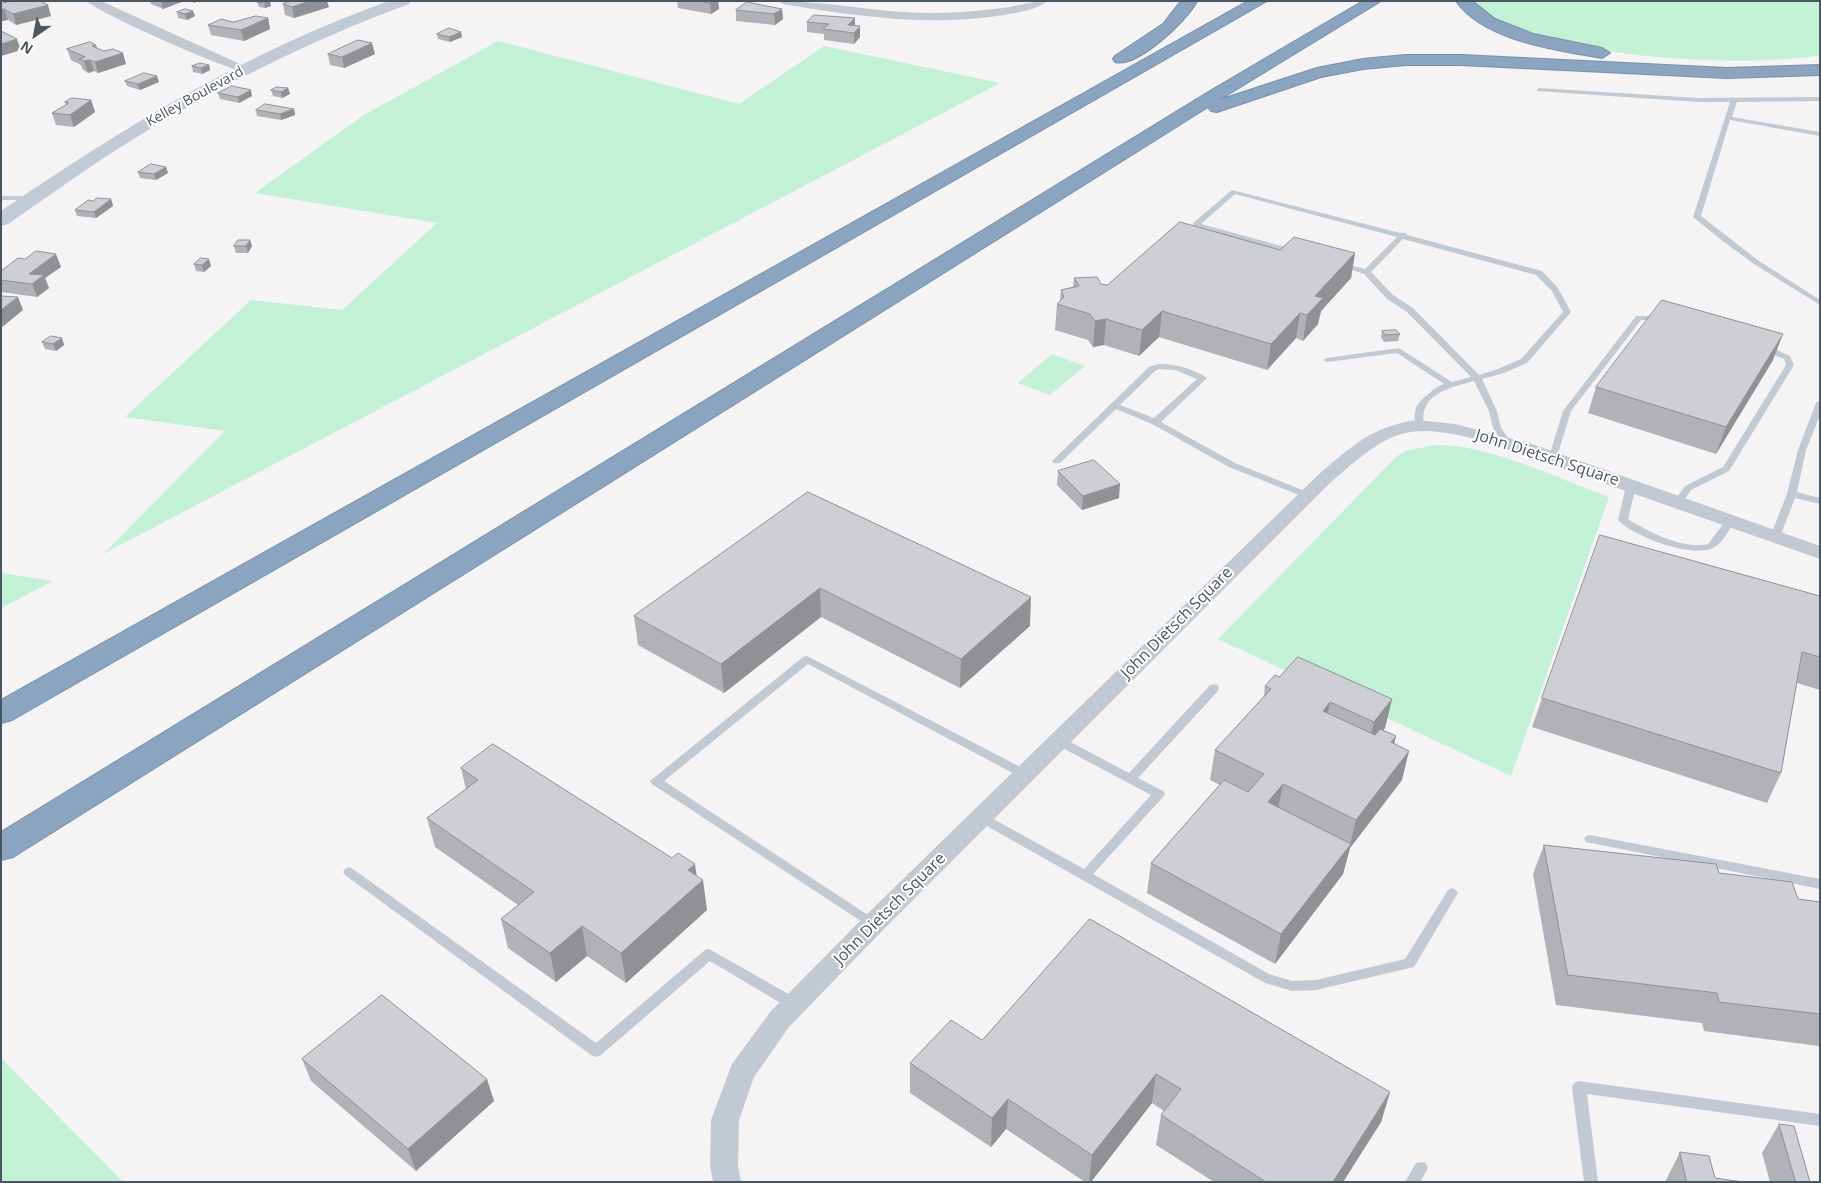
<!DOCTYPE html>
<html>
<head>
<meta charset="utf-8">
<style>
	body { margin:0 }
	#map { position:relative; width:1821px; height:1183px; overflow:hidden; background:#f5f3f3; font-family:"Open Sans",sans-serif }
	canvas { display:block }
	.frame { position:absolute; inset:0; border:2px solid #4a5661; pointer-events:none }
	.north { position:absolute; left:10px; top:10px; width:50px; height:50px; -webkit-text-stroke:4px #fff; paint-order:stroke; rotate:213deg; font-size:14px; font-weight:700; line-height:20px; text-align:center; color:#4a5661 }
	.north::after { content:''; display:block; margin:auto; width:18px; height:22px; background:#4a5661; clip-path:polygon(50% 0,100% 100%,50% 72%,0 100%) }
</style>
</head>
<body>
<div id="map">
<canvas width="1821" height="1183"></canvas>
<div class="frame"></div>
<div class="north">N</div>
</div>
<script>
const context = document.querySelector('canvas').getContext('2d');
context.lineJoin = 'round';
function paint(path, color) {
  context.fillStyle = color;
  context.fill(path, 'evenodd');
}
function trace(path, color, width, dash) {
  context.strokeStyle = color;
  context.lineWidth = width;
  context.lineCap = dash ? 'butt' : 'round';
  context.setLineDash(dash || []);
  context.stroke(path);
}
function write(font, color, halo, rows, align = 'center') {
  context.font = font + ' "Open Sans",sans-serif';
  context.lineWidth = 4;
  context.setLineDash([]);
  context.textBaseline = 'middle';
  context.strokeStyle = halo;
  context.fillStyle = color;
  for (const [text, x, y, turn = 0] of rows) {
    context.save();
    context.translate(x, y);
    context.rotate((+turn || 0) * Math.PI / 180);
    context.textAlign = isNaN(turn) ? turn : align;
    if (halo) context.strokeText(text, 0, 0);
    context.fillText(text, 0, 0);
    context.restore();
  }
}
const green = new Path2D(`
	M1473,1H1820V55C1748,69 1522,59 1473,1Z
	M498,41L739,104L824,46L1000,83L103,554L225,431L125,417L251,300L342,310L437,223L255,193L364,115Z
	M1052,354L1085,366L1050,395L1018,383Z
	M1436,445C1488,444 1559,479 1609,497L1511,776L1218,639L1396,457L1405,451Z
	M1,573L53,581L1,608Z
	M1,1058L123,1182H1Z`);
const service = new Path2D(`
	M1539,88L1698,98L1820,97V101L1737,102L1732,117L1820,132V136L1730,120L1701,216L1759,261L1820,300V305L1754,264L1724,242L1693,217L1730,102H1698L1537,91V89Z
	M1232,190L1400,233H1406L1407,235L1542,271L1558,288L1571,312L1527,363L1504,373L1482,379L1497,411L1501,428L1511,442L1510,444H1504L1493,428L1489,411L1474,381C1449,388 1418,394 1424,427L1420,430L1416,427C1413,411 1415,405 1427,395C1433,390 1437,386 1444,384L1397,353L1327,362L1323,360L1327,358L1399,348L1452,382L1471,377L1407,312L1387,299L1364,274L1337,265L1341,263L1365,269L1397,237L1235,194L1201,224L1296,250V254H1290L1193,227V223ZM1403,239L1536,275L1552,291L1563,312L1521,359L1498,369L1479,375L1413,308L1393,295L1371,272Z
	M1,196H33L37,198L33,200H1Z
	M1636,316H1662L1666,318L1662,320H1641L1571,411L1557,457L1553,460L1550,459L1549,457L1563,411Z
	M1762,346H1768L1790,356L1794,365L1729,471L1691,490L1681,505H1675L1673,503L1685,486L1723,467L1786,365L1784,359L1762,350Z
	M1158,364C1173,363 1195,369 1207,378L1161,422L1235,463L1310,493L1312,495L1310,497H1304L1229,467L1152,424L1116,409L1060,463H1054L1052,461L1054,459L1149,367ZM1159,369L1175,370L1197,379L1154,418L1120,405L1155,371Z
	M1820,400V415L1806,450L1797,492L1820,498V504L1795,498L1780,537L1775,540L1772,539L1770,537L1787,494L1798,450L1816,403Z
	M1631,483L1636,486L1628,519C1648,532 1684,550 1708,544L1727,519L1730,518L1735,521C1729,529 1723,544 1713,548C1691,558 1634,537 1618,520L1626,486Z
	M807,656L1030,772L1032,775L1030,778H1022L808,664L664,781L877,921L879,924L877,927L873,929L652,784L650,781L803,657Z
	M1214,684L1218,685L1219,688L1218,691L1138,778L1163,791L1165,794L1163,797L1093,874L1269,974L1292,981L1316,980L1405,959L1448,890L1452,888L1456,890L1458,893L1456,896L1414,967L1316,990L1292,991L1265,983L978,821L976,818L978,815L982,814L986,815L1084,869L1151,795L1055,744L1053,741L1055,738H1063L1129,773L1210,685Z
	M1590,835L1820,879V889L1586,842L1584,839L1586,836Z
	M349,867L353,869L596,1043L705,950L709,949L799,1000L801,1004L799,1008L794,1009L789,1008L710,961L601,1055L596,1057L591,1055L345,875L343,872L345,869Z
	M1579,1081L1820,1114V1126L1587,1094L1598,1182H1584L1572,1087L1574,1083Z
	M1421,1162L1426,1163L1428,1168L1420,1182H1405L1416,1163Z`);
const minor = new Path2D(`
	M87,1H101L251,69L249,72C237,75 98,13 87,1Z
	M778,1C829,1 879,13 930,13C954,13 978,11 1002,8C1018,6 1032,1 1047,1C1040,8 1025,11 1015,13C939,28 859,17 783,4Z
	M1417,420L1455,424L1532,444L1820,546V559L1486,442C1405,420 1391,430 1330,483L882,931L789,1027L754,1077L739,1120L738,1165L741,1182H713L710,1165L711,1120L732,1064L771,1011L864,917L1318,475C1351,447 1372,426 1417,420Z`);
const secondary = new Path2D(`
	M389,1H411L409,4C309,41 215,88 124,145C84,170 46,198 8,224L1,226V211C124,127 248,51 389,1Z`);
const motorway = new Path2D(`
	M1181,1H1197C1187,21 1137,68 1115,62L1113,59L1115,56L1163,24Z
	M1248,1H1267L12,720L1,723V700Z
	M1363,1H1381L1219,100L1317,68L1363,59L1405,55H1461L1727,68L1820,65V75L1727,78L1461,65H1405L1363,69L1321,77L1217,112L1211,111L1208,107L13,857L1,860V832L1210,91Z
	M1456,1H1472L1495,19L1533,34L1602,48L1610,53L1602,58C1557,50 1484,41 1456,1Z`);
const wall = new Path2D(`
	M150,1H184L163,9L151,4Z
	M259,1L271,6L265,8L259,7L257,2Z
	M677,1H718L719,9L711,14L678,8Z
	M1,4L51,16L16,25L8,20L2,21H1Z
	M283,4L329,7L294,18L285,15Z
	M782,9L783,19L775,25L736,21V10Z
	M193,11L195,16L187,20L178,18L177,12Z
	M268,18L270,29L244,41L211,35L208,25Z
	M807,22L855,26L860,37L854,44L824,40V34L807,32Z
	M437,34L462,37L450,42L438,39Z
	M96,45L98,49L126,64L98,73L94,71L88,73L83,70L81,65L71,60L67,49Z
	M328,54H375L344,68L330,65Z
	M209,65L210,70L202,74L193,72L192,66Z
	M157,76L159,82L140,90L127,86L125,81Z
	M288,88L290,94L282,98L273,96L271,90Z
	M218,93L252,96L239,103L220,99Z
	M91,100L95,112L74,127L56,125L52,113L66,105L65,102Z
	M294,109L295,115L281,120L257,116L256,110Z
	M166,167L168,173L156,180L140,178L138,172Z
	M111,199L113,206L96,218L77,216L75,210L93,201Z
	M250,240L252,246L248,253H236L234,246Z
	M1280,250L1355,253L1351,278L1321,311L1318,324L1303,341L1296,338L1267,370L1159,337L1139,356L1104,345L1093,347L1088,340L1055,330L1057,304L1060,301L1061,290L1073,287L1074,278L1107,285Z
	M25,259L61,267L45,278L49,288L37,297L1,292V271Z
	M194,264L211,266L204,272L196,271Z
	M1382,331L1400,334L1398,341L1384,342L1381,337Z
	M62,338L64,345L56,351L45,349L42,342Z
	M1773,360L1716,454L1588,413L1596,387Z
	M1058,471L1119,498L1082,510L1057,485Z
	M808,492L1030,626L960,688L821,617L724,693L638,645L634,616Z
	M1820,596V690L1797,683L1781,773L1767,803L1532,727L1542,698Z
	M1279,677L1392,699L1385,728L1383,730L1394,744L1402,780L1350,848L1343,874L1275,964L1147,893L1151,863L1220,785L1210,780L1215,750L1264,696L1265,686Z
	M461,768L697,876L707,910L626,983L587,956L556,982L508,948L501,919L518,905L435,847L427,818L466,789Z
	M1544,845L1719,873L1798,899L1820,902V1044L1819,1046L1704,1031L1702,1023L1556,1005L1533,874Z
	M982,1040L1390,1092L1381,1122L1343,1182H1214L1156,1145L1161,1115L1164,1111L1152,1103L1091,1182H1085L1006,1129L991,1147L910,1093V1063Z
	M302,1059L494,1101L416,1171L311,1081Z
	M1779,1124L1810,1182H1770L1762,1153Z
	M1680,1152L1715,1178L1743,1182H1665Z`);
const shadedWall = new Path2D(`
	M161,1H184L163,9Z
	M193,1H200L193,3Z
	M268,1H270L271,6L265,8L264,3Z
	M310,1H327L329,7L294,18L292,7Z
	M713,1H718L719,9L711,14L710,3Z
	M48,5L51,16L16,25L13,14Z
	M4,9L8,20L2,21L1,19V10Z
	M782,9L783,19L775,25L774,14Z
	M193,11L195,16L187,20L185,14Z
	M268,18L270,29L244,41L241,30Z
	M855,18V28L848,25Z
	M860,26V37L854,44V33Z
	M461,32L462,37L450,42L449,37Z
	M17,39L21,50L1,56V44Z
	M372,43L375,54L344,68L342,57Z
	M123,53L126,64L98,73L95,62Z
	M90,60L94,71L88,73L84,61Z
	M209,65L210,70L202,74L201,68Z
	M157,76L159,82L140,90L138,84Z
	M288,88L290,94L282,98L281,92Z
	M251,90L252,96L239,103L238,97Z
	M91,100L95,112L74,127L70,115Z
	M294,109L295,115L281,120L280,114Z
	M166,167L168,173L156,180L154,174Z
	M111,199L113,206L96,218L94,212Z
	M250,240L252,246L248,253L246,246Z
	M1355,253L1351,278L1321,311L1318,324L1303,341L1307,315L1315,296Z
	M56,254L61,267L45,278L49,288L37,297L29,274Z
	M209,259L211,266L204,272L202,265Z
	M18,297L23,310L1,328V310Z
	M1162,311L1159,337L1139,356L1142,330Z
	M1300,313L1296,338L1267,370L1271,344Z
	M1106,319L1104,345L1093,347L1095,321Z
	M1783,334L1773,360L1716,454L1726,427Z
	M62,338L64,345L56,351L53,344Z
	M1120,484L1119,498L1082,510L1083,496Z
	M820,588L821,617L724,693L721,664Z
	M1031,597L1030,626L960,688L961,659Z
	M1392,699L1385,728L1367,751L1374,722Z
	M1330,702L1324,731L1323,711Z
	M1396,736L1389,766L1391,742Z
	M1409,751L1402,780L1350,848L1343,874L1275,964L1281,934L1350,845L1356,820Z
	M1283,784L1277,814L1268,802Z
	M695,864L698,885L703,880L707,910L626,983L621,953L688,870Z
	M582,926L587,956L556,982L550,953Z
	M1156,1074L1152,1103L1091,1182H1089L1092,1155Z
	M487,1079L494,1101L416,1171L408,1149Z
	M1390,1092L1381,1122L1343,1182H1333Z
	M1008,1099L1006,1129L991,1147L992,1118Z`);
const building = new Path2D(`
	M12,1H40L48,5L13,14L4,9L1,10V4Z
	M259,1H268L264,3L257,2Z
	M291,1H310L292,7L283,4Z
	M699,1H713L710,3Z
	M747,2L782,9L774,14L736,10Z
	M185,9L193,11L185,14L177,12Z
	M814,15L855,18L848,25L860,26L854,33L823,29L829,24L807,22Z
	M256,16L268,18L241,30L208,25L221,19L233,22Z
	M449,28L461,32L449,37L437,34Z
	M1,31L17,39L1,44Z
	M358,40L372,43L342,57L328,54Z
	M90,42L96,45L92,46L104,51L113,49L123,53L95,62L90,60L84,61L79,59L85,57L67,49Z
	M200,63L209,65L201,68L192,66Z
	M144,73L157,76L138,84L125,81Z
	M232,86L251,90L238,97L218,93Z
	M277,87L288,88L281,92L271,90Z
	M72,98L91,100L70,115L52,113L69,103L65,102Z
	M265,104L294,109L280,114L256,110Z
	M151,164L166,167L154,174L138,172Z
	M97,198L111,199L94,212L75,210L88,200L93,201Z
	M1180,222L1280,250L1294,237L1355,253L1315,296L1323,298L1307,315L1300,313L1271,344L1162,311L1142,330L1106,319L1095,321L1090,314L1057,304L1064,297L1061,290L1079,286L1074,278L1097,277L1101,284L1107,285Z
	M238,240H250L246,246H234Z
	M36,251L56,254L29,274L44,275L32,284L1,280V271L18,258L25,259Z
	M201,258L209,259L202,265L194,264Z
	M1,296L18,297L1,310Z
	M1662,300L1783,334L1726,427L1596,387Z
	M1396,330L1400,334L1385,335L1382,331Z
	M51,336L62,338L53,344L42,342Z
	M1094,460L1120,484L1083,496L1058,471Z
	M808,492L1031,597L961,659L820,588L721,664L634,616Z
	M1600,535L1820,596V657L1802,652L1781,773L1542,698Z
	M1298,657L1392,699L1374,722L1330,702L1323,711L1375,735L1380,729L1396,736L1391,742L1409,751L1356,820L1283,784L1268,802L1351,844L1281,934L1151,863L1224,780L1248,792L1264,774L1215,750L1271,689L1265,686L1275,675L1279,677Z
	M493,744L672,858L678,853L695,864L688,870L703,880L621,953L582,926L550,953L501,919L534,892L427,818L478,780L461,768Z
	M1544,845L1716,864L1719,873L1792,882L1798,899L1820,902V1014L1719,1002L1717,993L1568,975Z
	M1090,919L1390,1092L1333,1182H1266L1161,1115L1181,1089L1156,1074L1092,1155L1008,1099L992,1118L910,1063L951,1020L982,1040Z
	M382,995L487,1079L408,1149L302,1059Z
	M1779,1124L1794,1126L1810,1182H1796Z
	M1680,1152L1709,1156L1715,1178L1743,1182H1687Z`);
const farStreetnames = [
	["Kelley Boulevard",195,97,-29]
];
const streetNames = [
	["John Dietsch Square",1547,458,18],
	["John Dietsch Square",1177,623,-45],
	["John Dietsch Square",890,909,-45]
];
paint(green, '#c3f1d5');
trace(motorway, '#7690ad', 2);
paint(service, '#c1cad2');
paint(minor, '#c1cad2');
paint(secondary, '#c1cbd6');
paint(motorway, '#8ba5c1');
paint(wall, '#b0b2b7');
paint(shadedWall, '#909195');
paint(building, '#cdcfd5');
trace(building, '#909195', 1);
write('14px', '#4a5661', '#fff', farStreetnames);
write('16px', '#4a5661', '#fff', streetNames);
</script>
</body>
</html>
